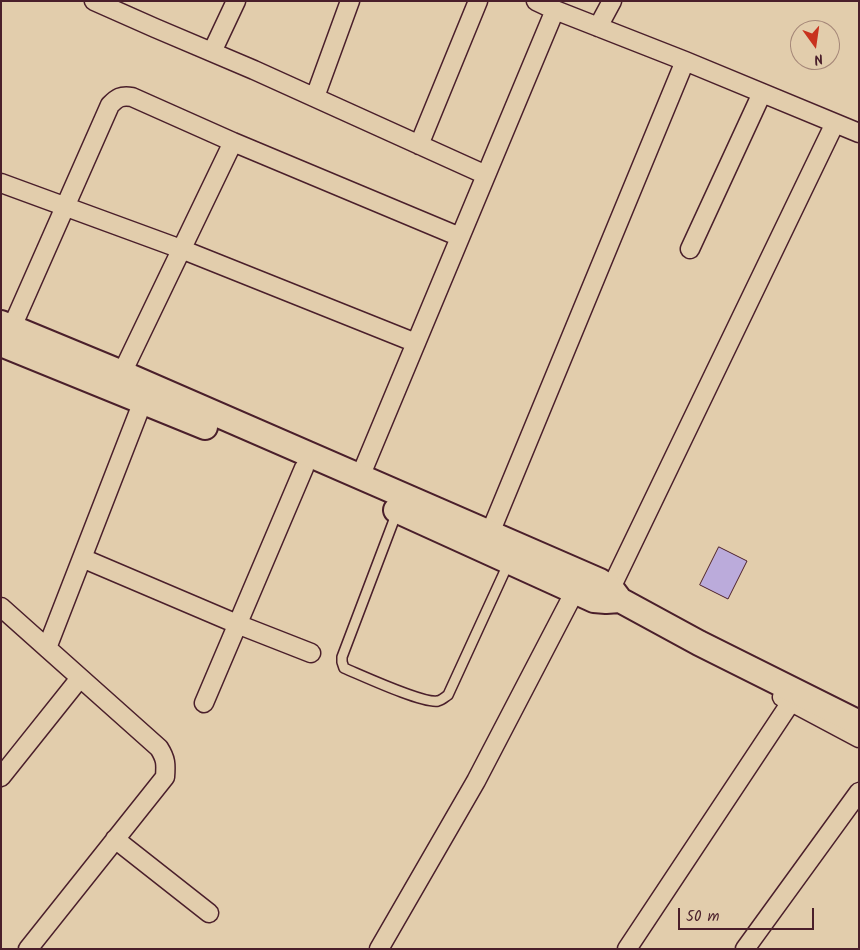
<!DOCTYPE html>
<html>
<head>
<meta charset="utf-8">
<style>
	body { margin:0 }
	#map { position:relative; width:860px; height:950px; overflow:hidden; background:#e2cdac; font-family:Kalam,sans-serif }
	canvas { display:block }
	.frame { position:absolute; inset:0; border:2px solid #4a1f2b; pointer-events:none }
	.north { position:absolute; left:790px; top:20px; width:50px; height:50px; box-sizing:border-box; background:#e2cdac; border:1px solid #a58778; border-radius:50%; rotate:166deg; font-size:14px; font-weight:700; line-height:20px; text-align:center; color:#4a1f2b }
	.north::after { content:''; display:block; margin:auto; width:18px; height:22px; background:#c8321e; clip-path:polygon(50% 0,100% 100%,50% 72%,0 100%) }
	.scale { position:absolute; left:678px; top:908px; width:136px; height:22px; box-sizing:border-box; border:2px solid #4a1f2b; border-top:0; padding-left:6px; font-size:15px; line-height:18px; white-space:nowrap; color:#4a1f2b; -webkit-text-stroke:4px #e2cdac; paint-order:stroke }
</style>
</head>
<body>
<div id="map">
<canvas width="860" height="950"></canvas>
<div class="frame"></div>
<div class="north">N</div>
<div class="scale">50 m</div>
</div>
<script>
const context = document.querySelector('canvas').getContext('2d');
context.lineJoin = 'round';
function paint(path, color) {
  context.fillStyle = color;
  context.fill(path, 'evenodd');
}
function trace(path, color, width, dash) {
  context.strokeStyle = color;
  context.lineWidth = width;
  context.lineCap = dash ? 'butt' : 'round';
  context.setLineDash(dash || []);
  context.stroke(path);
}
const building = new Path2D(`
	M719,547L747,561L728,599L700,585Z`);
const service = new Path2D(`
	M397,512L342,657V662L344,668C361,675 423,704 438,701C442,700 445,697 448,695L509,562`);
const minor = new Path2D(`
	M94,1L155,28L254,70L486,175
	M536,1L555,10L685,61L859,133
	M598,27L612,1
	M212,52L236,1
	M315,97L350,1
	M419,145L478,1
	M1,183L181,249L416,343
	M690,249L762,93
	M12,327L110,105C117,98 121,95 132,97L233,142L460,237
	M122,373L233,142
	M360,477L555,10
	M490,533L685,61
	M82,558L237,624L311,653
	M611,588L835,123
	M1,607L159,748C166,759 166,764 165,777L28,949
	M47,648L143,401
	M782,697L859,738
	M204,703L304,468
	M1,777L80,678
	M115,839L209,913
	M379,949L476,781L575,591
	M627,949L791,702
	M745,949L859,792`);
const secondary = new Path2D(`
	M1,323L122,373L600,581L611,588L620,600L699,643L859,723
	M1,344L205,427
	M396,510L594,600L606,601L620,600`);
paint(building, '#bbabdb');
trace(building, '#4a1f2b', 1);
trace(service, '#4a1f2b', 12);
trace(minor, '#4a1f2b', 21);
trace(secondary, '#4a1f2b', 28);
trace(service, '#e2cdac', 9);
trace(minor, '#e2cdac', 18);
trace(secondary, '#e2cdac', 24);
</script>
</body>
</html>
